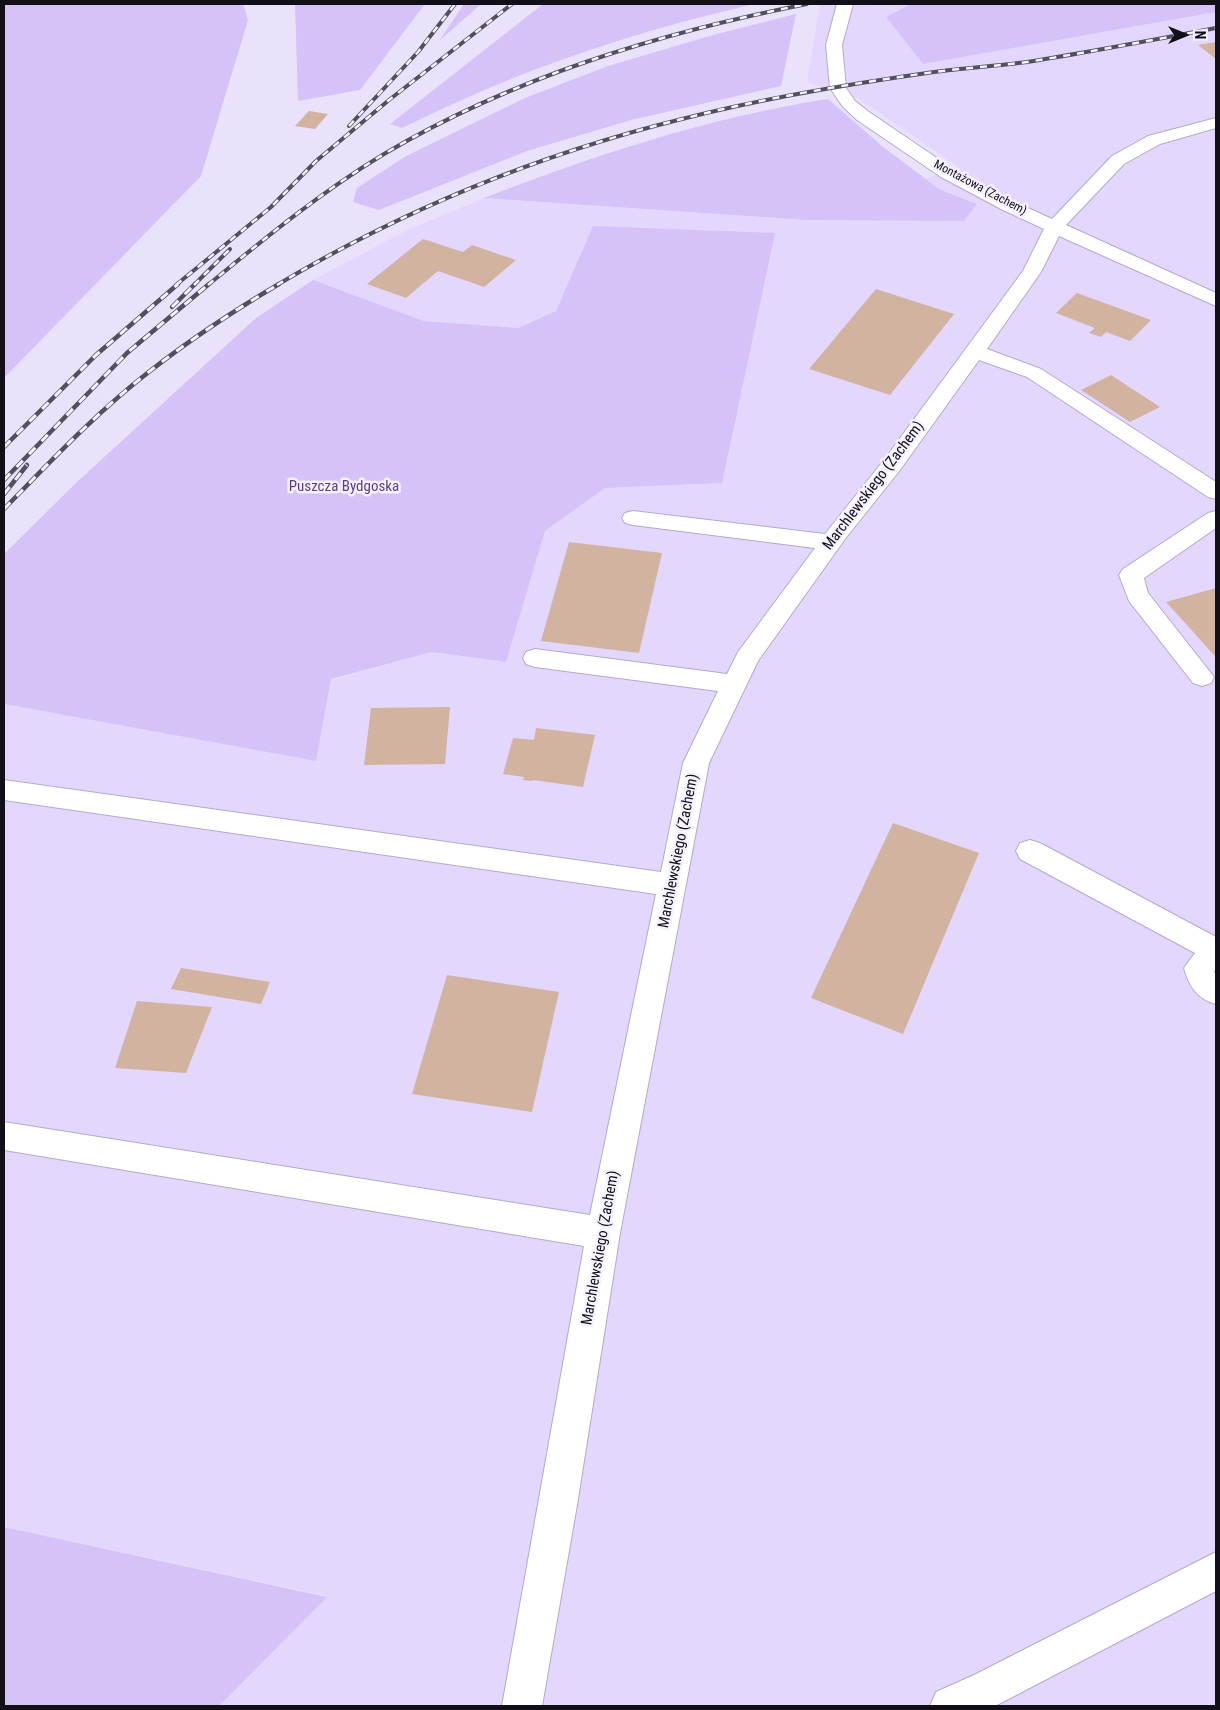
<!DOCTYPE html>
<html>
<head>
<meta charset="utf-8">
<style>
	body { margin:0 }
	#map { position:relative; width:1220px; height:1710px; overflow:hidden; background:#eae2fb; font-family:"Roboto Condensed",sans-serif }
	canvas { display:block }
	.frame { position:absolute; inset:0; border:5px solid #120f19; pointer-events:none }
	.north { position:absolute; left:1160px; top:10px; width:50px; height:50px; -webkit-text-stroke:4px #f5f2fe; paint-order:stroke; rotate:90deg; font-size:14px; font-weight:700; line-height:20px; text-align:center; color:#120f19 }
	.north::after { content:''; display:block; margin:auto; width:18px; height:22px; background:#120f19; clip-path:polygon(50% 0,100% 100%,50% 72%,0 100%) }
</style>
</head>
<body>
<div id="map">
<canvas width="1220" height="1710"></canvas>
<div class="frame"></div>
<div class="north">N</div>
</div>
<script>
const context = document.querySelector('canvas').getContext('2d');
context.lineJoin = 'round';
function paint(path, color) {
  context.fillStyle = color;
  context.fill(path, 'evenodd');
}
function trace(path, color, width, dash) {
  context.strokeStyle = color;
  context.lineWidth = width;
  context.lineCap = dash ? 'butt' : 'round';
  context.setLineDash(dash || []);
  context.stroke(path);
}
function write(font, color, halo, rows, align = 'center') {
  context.font = font + ' "Roboto Condensed",sans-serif';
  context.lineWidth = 5;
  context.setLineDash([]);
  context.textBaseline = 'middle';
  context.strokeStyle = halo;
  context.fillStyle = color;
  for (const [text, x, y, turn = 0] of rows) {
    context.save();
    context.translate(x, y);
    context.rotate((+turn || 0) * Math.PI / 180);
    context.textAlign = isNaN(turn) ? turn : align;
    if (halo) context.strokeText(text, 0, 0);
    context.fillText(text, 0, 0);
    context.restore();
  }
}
const built = new Path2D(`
	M820,4H911L886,17L923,64L1216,12V1706H219L327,1596L4,1527V704L316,761L331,680L432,652L506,662L545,531L605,488L722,483L593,226L556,311L518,328L424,321L313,280L407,230L484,198L806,220L964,221L977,204L939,189L926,179L957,166L858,98L807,82Z`);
const green = new Path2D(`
	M4,4H243L248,20L201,176L4,378Z
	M295,4H425L360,90L298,101Z
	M464,4H481L439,41Z
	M543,4H754C686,20 618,39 553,63C501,81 452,104 402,128L390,124Z
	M911,4H1216V12L923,64L886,17Z
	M796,14L781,86L631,120L527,151L379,210L353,202L357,188L406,156L525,98L608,66L713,35Z
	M828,99L882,146L939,189L977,204L964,221L806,220L484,198C595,155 710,117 828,99Z
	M593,226L775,233L722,483L605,488L545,531L506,662L432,652L331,679L316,761L4,704V554L77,482L256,318L313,280L424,321L518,328L556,311Z
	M4,1527L327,1597L219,1706H4Z`);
const building = new Path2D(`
	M1216,42V59L1198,45Z
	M309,111L328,114L315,129L295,126Z
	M423,239L463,252L472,245L516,260L484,287L438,271L406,298L367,284Z
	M876,289L954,314L890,395L809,369Z
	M1077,293L1151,320L1130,341L1106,332L1101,337L1089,333L1095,328L1056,313Z
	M1111,375L1160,407L1130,422L1081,390Z
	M569,542L662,553L639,653L541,641Z
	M1216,588V656H1215L1166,602Z
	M450,707L445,764L364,765L371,708Z
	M536,728L595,735L583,787L533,780L532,781L523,780L524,777L503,774L513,738L534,740Z
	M893,823L979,853L903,1034L811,998Z
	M181,968L270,982L261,1004L171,989Z
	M447,975L559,992L532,1112L412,1094Z
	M137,1001L212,1007L186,1073L115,1068Z`);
const minor = new Path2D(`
	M837,4H853L842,45L846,88L855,101L869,112L953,169L1015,202L1052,219L1112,156L1148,136L1216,118V128L1160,144L1124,164L1066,225L1216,293V306L1059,236L1041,272L987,349L1041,369L1216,482V499L1208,497L1027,377L979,360L900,470L845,539L758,661L709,763L620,1233L577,1505L542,1706H502L584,1246L4,1150V1122L590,1215L656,894L4,800V780L661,872L683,763L718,691L535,667L526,664L523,658L526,652L535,649L727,674L738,652L815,548L633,525L625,523L622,518L625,513L633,511L825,534L884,460L1023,271L1044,229L1003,210L941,177L857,120L843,107L830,88L826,45Z
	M1216,511V528L1144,578L1148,593L1214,677L1211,683L1202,686L1193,683L1129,601L1119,575L1123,569L1208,513Z
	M1030,840L1040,843L1216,937V970L1214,971L1216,975V1004C1198,999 1189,987 1184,968L1195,953L1020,859L1016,851L1020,843Z
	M1216,1552V1591L995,1706H930L936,1692L974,1675Z`);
const railFar1 = new Path2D(`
	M349,126L418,52L455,4
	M176,285L271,207L316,161L389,100L512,4
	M194,285L230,249
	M208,285C264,239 321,192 384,154C514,77 659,33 807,4
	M277,285C403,210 540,154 682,119C764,98 849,84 934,72C965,68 996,66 1027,62C1090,52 1153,40 1216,28`);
const rail = new Path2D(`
	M172,307L195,284
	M4,447L96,355L178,284
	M4,480L127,353L209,284
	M4,494L27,465
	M4,509C51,461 97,412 150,371C191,339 235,310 279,284`);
const farStreetnames = [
	["Montażowa (Zachem)",980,188,28]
];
const streetNames = [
	["Marchlewskiego (Zachem)",874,486,-53],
	["Marchlewskiego (Zachem)",679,851,-79],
	["Marchlewskiego (Zachem)",601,1248,-80]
];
const parkNames = [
	["Puszcza Bydgoska",344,487]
];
paint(built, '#e4d7fe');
paint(green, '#d4c2f9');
paint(building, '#d1b3a0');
trace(minor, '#b4aac8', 2);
paint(minor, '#fff');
trace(railFar1, '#544f5e', 4);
trace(rail, '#544f5e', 4.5);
trace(railFar1, '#f5f2fe', 2.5, [7]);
trace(rail, '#f5f2fe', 3, [9]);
write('12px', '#120f19', '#f5f2fe', farStreetnames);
write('15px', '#120f19', '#f5f2fe', streetNames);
write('15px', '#5c3d8a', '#f5f2fe', parkNames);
</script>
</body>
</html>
